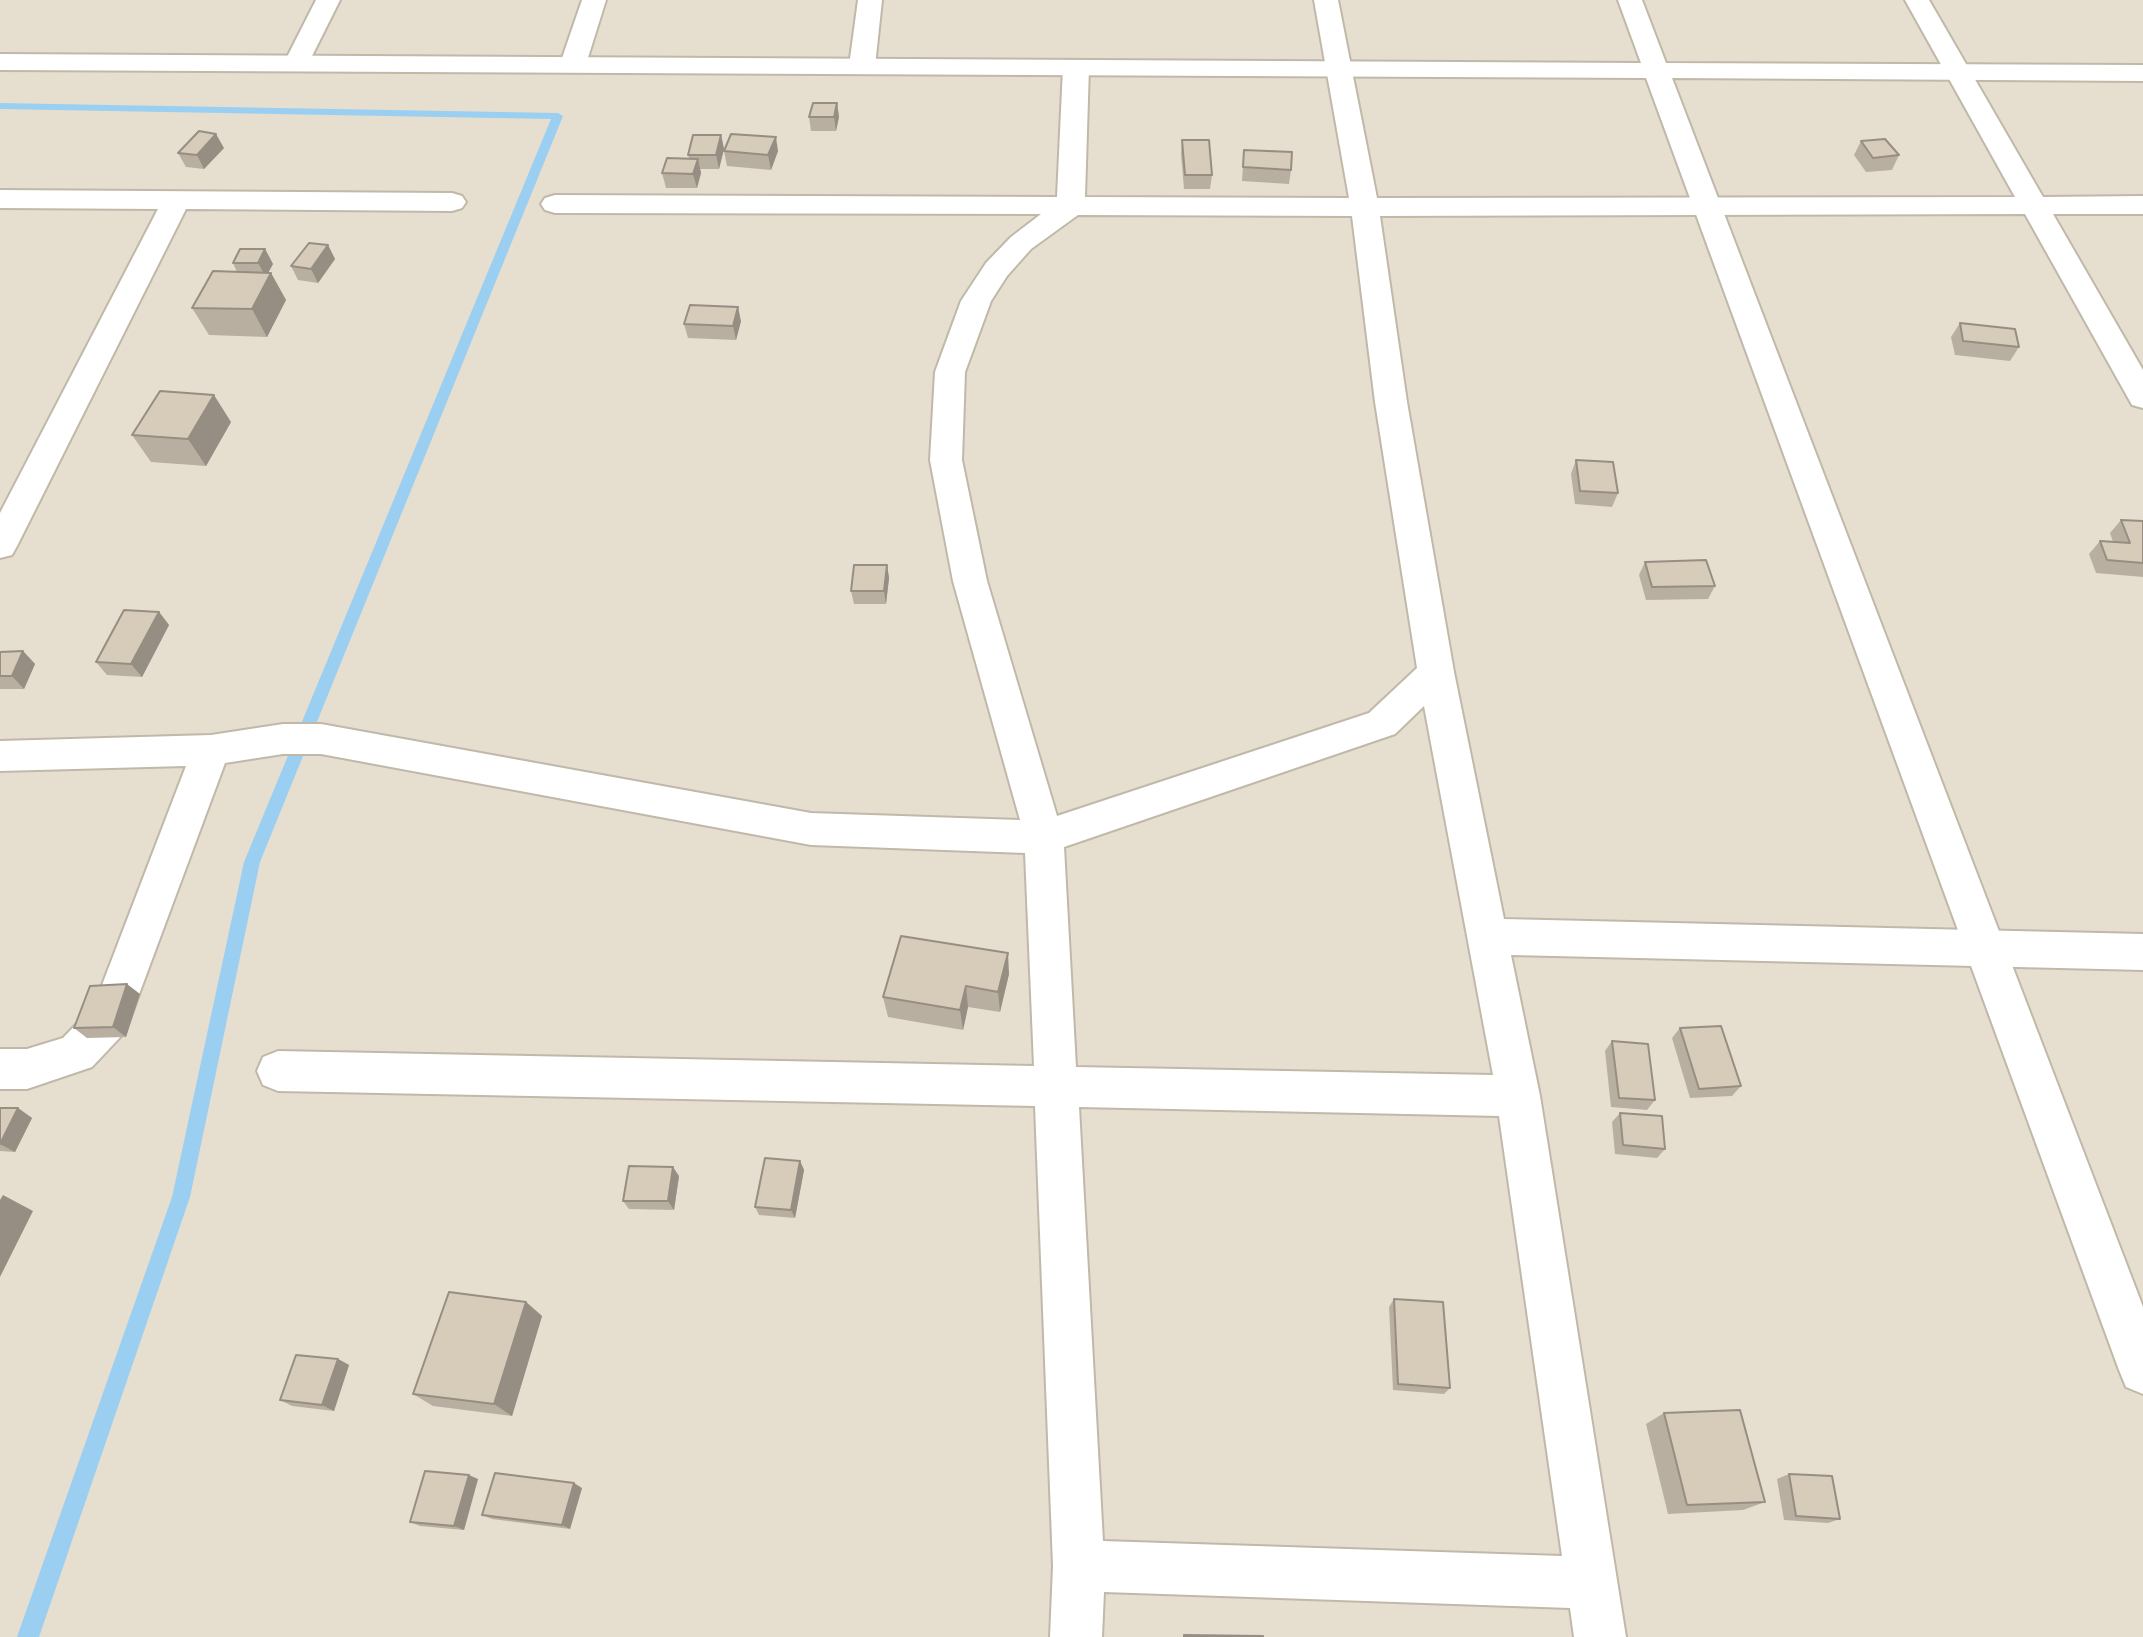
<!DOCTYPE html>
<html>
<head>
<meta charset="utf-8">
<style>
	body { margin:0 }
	canvas { display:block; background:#f2ede2 }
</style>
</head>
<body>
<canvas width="2143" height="1637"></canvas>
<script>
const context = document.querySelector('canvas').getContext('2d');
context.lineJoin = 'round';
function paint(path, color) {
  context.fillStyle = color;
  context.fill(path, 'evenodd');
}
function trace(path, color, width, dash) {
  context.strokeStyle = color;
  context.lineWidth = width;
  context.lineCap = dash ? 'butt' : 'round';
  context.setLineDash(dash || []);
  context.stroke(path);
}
const residential = new Path2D(`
	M0,0H2143V1637H0Z`);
const stream = new Path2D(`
	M0,103L558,113L563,116L260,862L190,1197L39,1637H17L172,1197L244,862L551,119L0,109Z`);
const minor = new Path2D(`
	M316,0H340L306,68H288L284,63Z
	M582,0H606L586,64L582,69H564L560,64Z
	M858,0H882L875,66L871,71H853L849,66Z
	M1314,0H1338L1377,198L2015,197L1905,0H1929L2043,197L2143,196V214H2053L2143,370V408L2132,405L2025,214L1380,216L1407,402L1454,672L1504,919L2143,934V970L1511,955L1540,1096L1626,1637H1574L1570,1608L1104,1592L1102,1637H1050L1053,1566L1035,1106L278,1091L263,1085L257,1071L263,1057L278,1051L1034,1066L1025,853L811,845L321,754H283L225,763L125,1032L92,1067L27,1089H0V1049H27L63,1038L94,1006L186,766L0,771V741L211,735L283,724H321L811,813L1020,820L953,581L930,460L935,372L961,301L986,263L1011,237L1041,214L555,213L545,210L541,204L545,198L555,195L1057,197L1063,67L1067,62H1085L1089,67L1085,197L1349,198ZM1078,215L1352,216L1375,402L1417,668L1369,713L1057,816L987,581L962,460L965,372L991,301L1007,276L1031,249ZM1424,706L1493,1075L1076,1067L1064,847L1395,734ZM1079,1107L1499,1116L1562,1556L1103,1541Z
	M0,190L452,193L462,196L466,202L462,208L452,211L186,209L17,546L12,555L0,558V513L158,209L0,208Z`);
const tertiary = new Path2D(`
	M1618,0H1642L1666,63L2143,65V81L1672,78L2143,1307V1394L2126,1387L2119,1370L1646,78L0,70V54L1641,63Z`);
const wall = new Path2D(`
	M837,103L839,117L836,131H811L809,117Z
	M721,135L724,149L719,169H700L701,173L697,188H666L662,173L689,158L688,155Z
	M1182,140L1212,175L1210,189H1184L1181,154Z
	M1861,141L1899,155L1892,170L1866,172L1854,155Z
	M224,148L204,169L186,167L178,153Z
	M1244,150L1291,170L1289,184L1242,181Z
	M724,151H778L771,170L727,166Z
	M328,245L335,259L318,283L298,280L291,266Z
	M265,249L273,264L268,272L271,273L286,300L267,337L209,335L192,308L237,272L233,263Z
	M741,321L736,340L688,338L684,324Z
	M1960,323L2019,347L2010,361L1955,355L1951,337Z
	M231,422L206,466L151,462L132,435Z
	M1576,460L1618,493L1612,507L1575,504L1571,474Z
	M2121,520L2143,521V577L2096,573L2089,554L2100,541L2113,542L2110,533Z
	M1645,562L1715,586L1708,599L1646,600L1639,575Z
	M887,565L889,578L886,604H854L851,591Z
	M159,612L169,625L142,677L107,675L96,662Z
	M23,651L35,664L24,689H0V652Z
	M1009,974L1000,1012L968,1007L963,1030L888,1017L883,997Z
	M140,994L126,1037L87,1038L74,1028Z
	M1680,1028L1741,1086L1732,1096L1690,1098L1672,1038Z
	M1612,1041L1655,1100L1647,1110L1611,1107L1605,1051Z
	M0,1108H18L32,1118L15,1152L0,1151Z
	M1620,1113L1665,1149L1657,1158L1615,1154L1612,1122Z
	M800,1161L804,1170L795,1218L759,1215L755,1207Z
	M679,1176L674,1210L629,1209L623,1201Z
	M1394,1299L1450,1388L1444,1394L1393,1390L1389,1307Z
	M526,1302L542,1316L512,1416L433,1406L413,1394Z
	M338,1359L349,1365L334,1411L292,1406L280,1400Z
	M1664,1413L1765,1502L1743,1510L1668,1514L1646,1424Z
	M1789,1474L1840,1519L1828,1523L1784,1520L1777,1479Z
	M478,1479L464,1530L420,1526L410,1522Z
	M582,1488L570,1529L492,1519L482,1515Z`);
const shadedWall = new Path2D(`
	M837,103L839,117L836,131L834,117Z
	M216,134L224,148L204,169L197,155Z
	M721,135L724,149L719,169L716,155Z
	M776,137L778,151L771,170L768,155Z
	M698,159L701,173L697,188L693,174Z
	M328,245L335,259L318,283L311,269Z
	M265,249L273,264L266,277L258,263Z
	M271,273L286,300L267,337L252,309Z
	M738,307L741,321L736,340L733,326Z
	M214,395L231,422L206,466L188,439Z
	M887,565L889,578L886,604L884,591Z
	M159,612L169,625L142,677L131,664Z
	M23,651L35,664L24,689L12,676Z
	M1008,953L1009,974L1000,1012L998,992Z
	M127,984L140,994L126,1037L113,1027Z
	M966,986L968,1007L963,1030L960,1010Z
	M18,1108L32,1118L15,1152L0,1144Z
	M800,1161L804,1170L795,1218L791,1210Z
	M673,1167L679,1176L674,1210L668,1201Z
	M3,1195L33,1211L0,1277V1200Z
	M526,1302L542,1316L512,1416L494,1404Z
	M338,1359L349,1365L334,1411L322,1405Z
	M469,1475L478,1479L464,1530L454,1526Z
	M574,1483L582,1488L570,1529L562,1525Z`);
const building = new Path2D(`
	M813,103H837L834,117H809Z
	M199,131L216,134L197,155L178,153Z
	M731,134L776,137L768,155L724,151Z
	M693,135H721L716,155H688Z
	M1885,139L1899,155L1873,158L1861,141Z
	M1182,140H1209L1212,175H1185Z
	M1244,150L1292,152L1291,170L1243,167Z
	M667,158L698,159L693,174L662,173Z
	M309,243L328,245L311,269L291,266Z
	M240,249H265L258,263H233Z
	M213,271L271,273L252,309L192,308Z
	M690,305L738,307L733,326L684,324Z
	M1960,323L2015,329L2019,347L1963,341Z
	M160,391L214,395L188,439L132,435Z
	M1576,460L1613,462L1618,493L1580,491Z
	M2121,520L2143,521V563L2107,560L2100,541L2130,543Z
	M1706,560L1715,586L1652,587L1645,562Z
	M854,565H887L884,591H851Z
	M124,610L159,612L131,664L96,662Z
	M23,651L12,676H0V652Z
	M901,936L1008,953L998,992L966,986L960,1010L883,997Z
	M127,984L113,1027L74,1028L90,986Z
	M1721,1026L1741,1086L1699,1089L1680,1028Z
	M1612,1041L1648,1044L1655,1100L1619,1098Z
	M0,1108H18L0,1144Z
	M1620,1113L1662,1116L1665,1149L1623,1145Z
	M765,1158L800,1161L791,1210L755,1207Z
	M629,1166L673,1167L668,1201H623Z
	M449,1292L526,1302L494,1404L413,1394Z
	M1394,1299L1443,1302L1450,1388L1398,1384Z
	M296,1355L338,1359L322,1405L280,1400Z
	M1740,1410L1765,1502L1687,1505L1664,1413Z
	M425,1471L469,1475L454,1526L410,1522Z
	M495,1473L574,1483L562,1525L482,1515Z
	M1789,1474L1832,1476L1840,1519L1796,1516Z
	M1184,1635L1263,1636V1637H1184Z`);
paint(residential, '#e6dfd0');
paint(stream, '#9bcff2');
trace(minor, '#c0b8a8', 4);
trace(tertiary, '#c0b8a8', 4);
paint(minor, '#fff');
paint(tertiary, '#fff');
paint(wall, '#b9afa0');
paint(shadedWall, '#968e82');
paint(building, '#d7cbba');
trace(building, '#968e82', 2);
</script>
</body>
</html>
